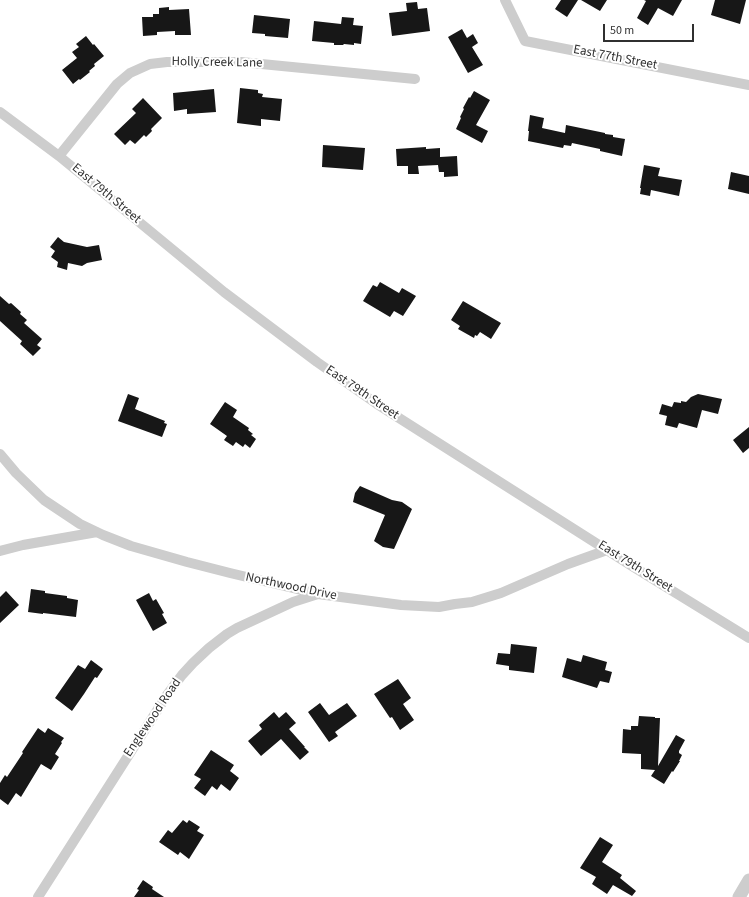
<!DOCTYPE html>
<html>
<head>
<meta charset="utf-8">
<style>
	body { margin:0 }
	#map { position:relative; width:749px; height:897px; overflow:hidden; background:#fff; font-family:"Source Sans 3",sans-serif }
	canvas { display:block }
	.scale { position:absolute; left:603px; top:24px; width:91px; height:18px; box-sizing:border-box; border:2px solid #303030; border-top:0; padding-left:5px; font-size:12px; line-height:14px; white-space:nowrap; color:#303030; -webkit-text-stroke:3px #fff; paint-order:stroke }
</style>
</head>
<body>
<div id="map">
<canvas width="749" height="897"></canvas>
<div class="scale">50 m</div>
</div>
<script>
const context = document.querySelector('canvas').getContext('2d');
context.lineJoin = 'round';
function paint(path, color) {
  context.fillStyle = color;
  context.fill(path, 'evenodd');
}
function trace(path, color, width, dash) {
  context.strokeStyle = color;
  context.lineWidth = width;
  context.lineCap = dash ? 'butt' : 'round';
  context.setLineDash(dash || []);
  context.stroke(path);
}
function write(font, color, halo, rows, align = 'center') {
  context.font = font + ' "Source Sans 3",sans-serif';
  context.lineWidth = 4;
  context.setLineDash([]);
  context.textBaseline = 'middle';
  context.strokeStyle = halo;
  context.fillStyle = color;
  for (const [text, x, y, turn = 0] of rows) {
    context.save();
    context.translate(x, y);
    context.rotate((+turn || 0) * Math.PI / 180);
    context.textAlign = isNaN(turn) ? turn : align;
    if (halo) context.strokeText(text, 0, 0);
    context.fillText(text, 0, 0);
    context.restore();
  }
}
const building = new Path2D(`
	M561,0H578L567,17L555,9Z
	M581,0H607L600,11Z
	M644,0H682L673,16L658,8L648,25L637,18L646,1Z
	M715,0H746L740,24L711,15Z
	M417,2L418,9L427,8L430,31L392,36L389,13L407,11L406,3Z
	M169,7V10L189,9L191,35H175V31L157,32V35L143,36L142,17H153V14H159V8Z
	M254,15L290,19L288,38L265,36V34L252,33Z
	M342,17L354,18L353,25L363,26L361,44L354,43V45L344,44L343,45H334V43L312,41L314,21L341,24Z
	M462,29L467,38L473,34L478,43L472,47L483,65L468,73L448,37Z
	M86,36L93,45L94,44L104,56L94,64L95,66L89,71L90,72L80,80L79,79L73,84L62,70L77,58L72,52L79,47L76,44Z
	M240,88L258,90V93L263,94L262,97L282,99L280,121L261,119V126L237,123Z
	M214,89L216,112L187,114V109L174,111L173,93Z
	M474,91L490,100L476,125L488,131L482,143L456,129L461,118L460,117L464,109L463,108L469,97L470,98Z
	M143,98L162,118L151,129L152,131L146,137L144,135L135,144L130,140L125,145L114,134L136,113L132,109Z
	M530,115L544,118L542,128L565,133L566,125L605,133V134L613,135V137L625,139L622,156L600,151V149L572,143L571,146L564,145L563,148L528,141L529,131H528Z
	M323,145L365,148L363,170L322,167Z
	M426,147V149L440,148V157L457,156L458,176L444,177V172H439L438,165L418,166L419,174H408V166H397L396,149Z
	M644,165L660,168L658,176L682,180L679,196L651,190L650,196L640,194L641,188H640Z
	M731,172L749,176V194L728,189Z
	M58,237L64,242L87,247L99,245L102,260L87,263L82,266L68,263L67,270L57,267L58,262L51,257L55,251L50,247Z
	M380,282L399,293L402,288L416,296L403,316L394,311L390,317L363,301L373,285L377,287Z
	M0,296L9,304L11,303L21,312L20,314L27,320L24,323L42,339L37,345L41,348L33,356L20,344L22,341L0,321Z
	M463,301L501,323L491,339L480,332L477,336L475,335L474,338L458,329L460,326L451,320Z
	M128,394L139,398L135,409L165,421L164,423L167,424L162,437L118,421Z
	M698,394L722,399L718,414L702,410L697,428L679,423L677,428L665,425L667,416L659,414L662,404L672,407L674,402L681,403V401L686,402L691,397Z
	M225,402L237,410L233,417L249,428L248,430L253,434L251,435L256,439L250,448L245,444L243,447L236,442L233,446L224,440L227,436L210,424Z
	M749,427V448L743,453L733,440Z
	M360,486L392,500L402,502L412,509L394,549L383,547L374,541L385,515L353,502L355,493Z
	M31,589L45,591V593L67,596V598L78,600L76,617L43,613V614L28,612Z
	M6,591L19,605L0,623V597Z
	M149,593L153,601L156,599L164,613L162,614L167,623L153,631L136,600Z
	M511,644L537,647L534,673L509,670V666L496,664L498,653L510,654Z
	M583,655L607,662L605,670L612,672L609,683L600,681L597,688L562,677L567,658L581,662Z
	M91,660L103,669L97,678L95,677L84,694L72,711L55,698L78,665L85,669Z
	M398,679L411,698L403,704L414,720L400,730L392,717L390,718L374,694Z
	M320,703L329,715L347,703L357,716L335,732L338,736L329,742L308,712Z
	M274,712L279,718L286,712L296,723L289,729L305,747H304L309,752L300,760L281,739L261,756L248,741L262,729L259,725Z
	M639,716L655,717V718H660L658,766L676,735L685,740L679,751V753L682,755L679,761H680L673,772L672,771L664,784L651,776L655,770L641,769V754L622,753L623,729L631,730V726H638Z
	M38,728L45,733L48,728L64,738L61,742L62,743L55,754L59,757L51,770L41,764L21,797L16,793L8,805L0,799V783L5,775L7,777L23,753L22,752Z
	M211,750L234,765L230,771L239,778L230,791L221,784L217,790L212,786L205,796L194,788L201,779L194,775Z
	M183,820L187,823L189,820L200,827L197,831L204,835L189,859L180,852L178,855L159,842L168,830L172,833Z
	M600,837L613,845L602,862L622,875L620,878L636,891L632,896L613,885L607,894L592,884L596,877L580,868Z
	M143,880L153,887L152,889L164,897H134L139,890L137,889Z`);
const minor = new Path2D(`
	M505,0L525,41L749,85
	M0,112L59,156L224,292L317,362L377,404L632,566L749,638
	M59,156L117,84L130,73L150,64L167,62H241L415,79
	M0,454L16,473L44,500L80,524L103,535L131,546L187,562L230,573L318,594L401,605L439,607L455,604L472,602L501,593L568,564L607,550
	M0,551L23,545L97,532
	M38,897L167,695L182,675L193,663L209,648L227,634L237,628L293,602L318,594`);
const tertiary = new Path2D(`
	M739,897L749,880`);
const streetNames = [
	["East 77th Street",615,58,11],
	["Holly Creek Lane",217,63,1],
	["East 79th Street",106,194,40],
	["East 79th Street",362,393,34],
	["East 79th Street",635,567,32],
	["Northwood Drive",291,587,12],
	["Englewood Road",153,718,-56]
];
paint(building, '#171717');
trace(minor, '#cdcdcd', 10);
trace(tertiary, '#cdcdcd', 13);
write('13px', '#303030', '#fff', streetNames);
</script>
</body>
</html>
